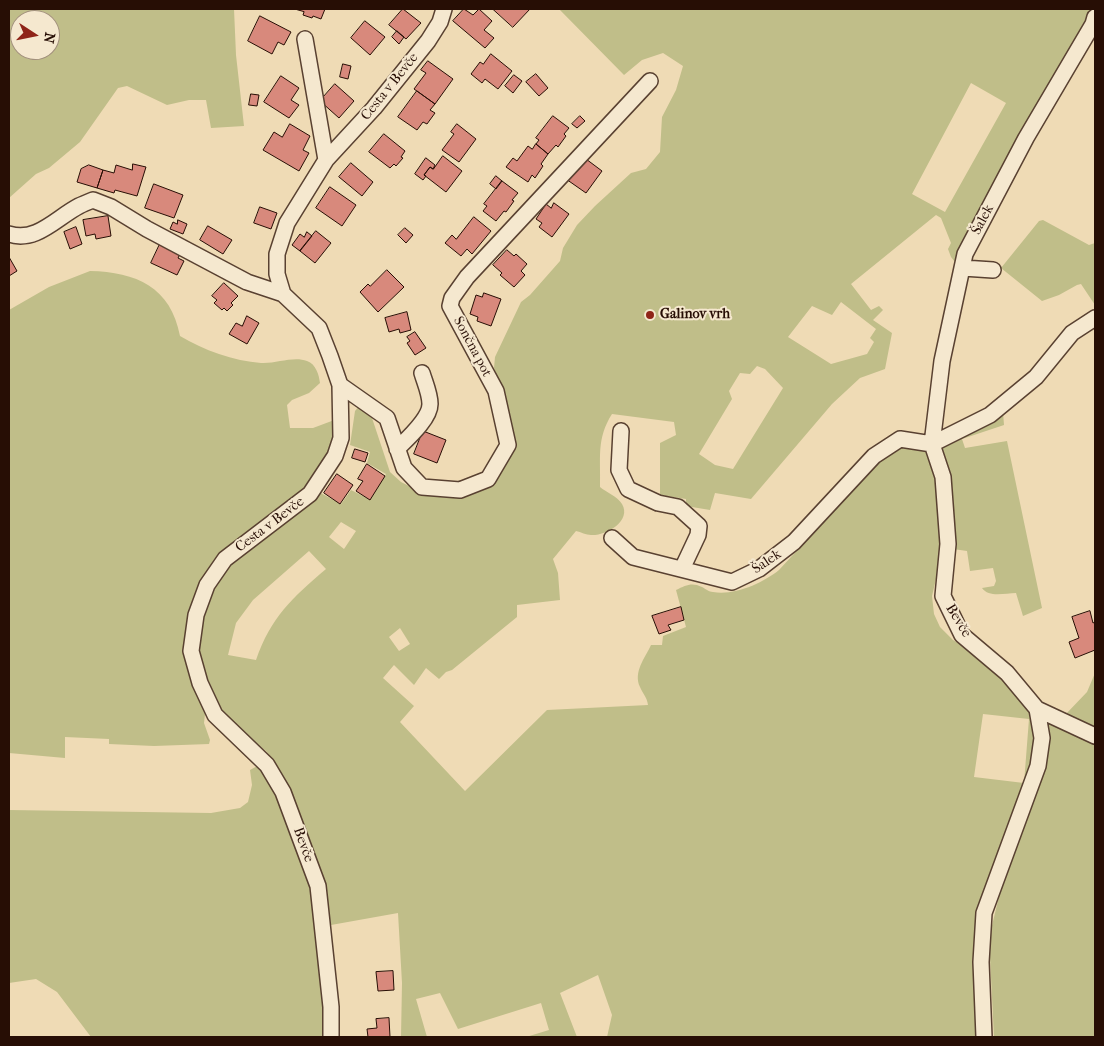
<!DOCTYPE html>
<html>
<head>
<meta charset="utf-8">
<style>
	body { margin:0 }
	#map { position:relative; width:1104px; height:1046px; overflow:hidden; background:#efdbb5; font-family:"IM FELL French Canon",serif }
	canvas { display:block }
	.frame { position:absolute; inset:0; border:10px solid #270e05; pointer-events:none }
	.north { position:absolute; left:10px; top:10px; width:50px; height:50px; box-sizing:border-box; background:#f5e8cf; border:1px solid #a3917e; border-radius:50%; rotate:101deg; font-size:14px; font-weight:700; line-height:20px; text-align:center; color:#270e05 }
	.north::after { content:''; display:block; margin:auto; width:18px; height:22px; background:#8f2418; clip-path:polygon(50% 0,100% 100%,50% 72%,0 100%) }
</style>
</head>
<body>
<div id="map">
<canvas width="1104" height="1046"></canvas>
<div class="frame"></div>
<div class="north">N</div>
</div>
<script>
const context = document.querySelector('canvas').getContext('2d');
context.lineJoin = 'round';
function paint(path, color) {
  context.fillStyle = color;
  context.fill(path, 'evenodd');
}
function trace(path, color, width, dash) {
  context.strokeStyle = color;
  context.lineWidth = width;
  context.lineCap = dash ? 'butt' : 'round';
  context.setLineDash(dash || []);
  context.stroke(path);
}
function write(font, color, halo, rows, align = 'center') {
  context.font = font + ' "IM FELL French Canon",serif';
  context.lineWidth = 4;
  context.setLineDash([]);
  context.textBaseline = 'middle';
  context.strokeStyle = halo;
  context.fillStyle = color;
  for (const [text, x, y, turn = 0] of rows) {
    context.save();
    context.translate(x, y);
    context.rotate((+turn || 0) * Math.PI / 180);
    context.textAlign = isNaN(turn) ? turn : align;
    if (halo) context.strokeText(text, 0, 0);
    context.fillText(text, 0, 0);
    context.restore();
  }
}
const green = new Path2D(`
	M9,9H234L236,55L244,126L211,128L206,100H189L167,105L127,86L118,88L80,142L49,168L36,174L9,198ZM20,20H50V50H20Z
	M559,9H1094L1086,30L955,262L951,257L948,249L951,243L941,218L936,215L851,284L871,310L879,306L883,310L873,320L892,333L885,369L860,378L832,404L751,499L715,493L710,510L686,506V499L660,495V443L676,435L674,422L612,414C596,439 601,458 600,487C606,492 618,497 622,504C632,521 606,536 591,535C586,535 581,532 576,531L553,559L558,573L560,600L517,605V617L452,670L446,672L439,679L426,668L414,685L394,665L383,678L414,706L400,722L465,791L547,710L648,705C647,697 643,694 640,687C633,672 645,658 651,645H662L663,636L686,627L676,590C686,585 692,582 702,587C706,589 709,592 713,592C734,596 763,583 779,570L874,467L902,444L920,447L934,458L945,541L932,596L934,614L940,627L953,640L978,655L1018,692L1034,718L1037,747L976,918V1037H607L612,1015L598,975L560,993L577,1037H526L549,1030L541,1003L458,1029L440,993L416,999L427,1037H401L402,983L398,913L331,925L328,912L287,789L278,768L266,751L241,732L220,709L207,685L199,660L198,645L204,607L215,581L230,563L268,531L294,516L310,501L317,491L341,504L351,490L369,499L386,474L367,463L370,452L350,445L355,411L360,405L371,415L390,472L401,482L413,488L430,492L484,475L502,444L500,385L494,368L495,357L521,302L530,295L560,261L563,248L577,225L595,206L631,173L646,169L660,152L662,117L676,90L683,66L663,53L642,60L624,75ZM971,83L1006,103L945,212L912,194ZM841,302L876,329L870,338L874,342L867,354L831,364L788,337L812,306L832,315ZM757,366L765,369L783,388L733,469L715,465L699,454L732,399L729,391L740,373L750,374ZM341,522L356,531L344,549L329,537ZM309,551L326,569C292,598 271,617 256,660L228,655L236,623L253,600ZM400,628L410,644L399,651L389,637ZM983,714L1029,719L1024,783L974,777Z
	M1043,220L1089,245L1095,243V305L1081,284L1077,285L1059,295L1042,301L1001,268L1039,221Z
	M90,271C136,272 171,287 180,336C203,350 234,361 261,363C276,364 293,356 307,361C316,364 319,375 320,383L309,393L292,400L287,405L290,428H313L337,419C337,425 337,432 336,438C332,453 315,485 304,494C284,511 260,521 240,537C219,553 198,583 191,608L197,691L205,714L204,723L210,740L209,744L154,746L109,744V739L65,737V758L9,753V310L49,287Z
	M1003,412L1004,425L962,439L965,448L1007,441L1042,608L1023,616L1016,593C1005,593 989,598 982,588L994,586L996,581L993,568L970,571L967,551L953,549L942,448L944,445Z
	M1095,673V733L1065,715L1087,692Z
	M1053,721L1095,741V1037H994L989,938L1008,859L1048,722Z
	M261,764L272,780L313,884L320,933L325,1037H91L57,992L36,979L9,983V810L211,813L240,808L248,802L252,785L250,770Z`);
const building = new Path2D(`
	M295,9H325L321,19L313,16L312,18L303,15L304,12Z
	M403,9L421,23L406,39L389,25Z
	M464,9L473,15L479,9L492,21L484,30L494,38L485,48L453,21Z
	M493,9H530L513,27Z
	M260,16L291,32L284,45L278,42L272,54L248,41Z
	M365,21L385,37L370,55L351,38Z
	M397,31L404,37L399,44L392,37Z
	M491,54L512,71L498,89L485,79L482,83L471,74L480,62L483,64Z
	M428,61L453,79L435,104L414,89L426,73L421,70Z
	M343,64L351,66L348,79L340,77Z
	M536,74L548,88L539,96L526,82Z
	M514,75L522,81L513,93L505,86Z
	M281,76L299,88L291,100L299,105L289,118L264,102Z
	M335,84L354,101L339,118L320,101Z
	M417,91L435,104L430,110L435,113L427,124L423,122L417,130L398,117Z
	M251,94L259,95L257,106L249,105Z
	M553,116L569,128L564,134L566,136L558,147L556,145L548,154L536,144L539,140L536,138Z
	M580,116L585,121L577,128L572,124Z
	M290,124L310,136L303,150L309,153L299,171L263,150L274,132L282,137Z
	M457,124L476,139L459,162L442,150L454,134L451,132Z
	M384,134L405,151L401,157L403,158L396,166L394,164L390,168L369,152Z
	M536,144L548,154L541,164L543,166L535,178L532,175L528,182L506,167L513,158L517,161L528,146L532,149Z
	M443,156L462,171L446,192L424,175L430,167L433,169Z
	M582,156L602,171L586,193L566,179Z
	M426,158L435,165L433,169L430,167L424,175L426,176L423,180L415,174Z
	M351,163L373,182L362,196L339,177Z
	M133,164L146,167L137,196L115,190L114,193L97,188L103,170L114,173L116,165L132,170Z
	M89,165L103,170L97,188L77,182L81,169Z
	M496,176L502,181L496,189L490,184Z
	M502,181L518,193L512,200L514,201L506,212L504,211L496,221L483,211L487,206L484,204Z
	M154,184L183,195L174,218L145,208Z
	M330,187L356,205L342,226L316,208Z
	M554,203L569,214L552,237L539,227L542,223L536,219L546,204L551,208Z
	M260,207L277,213L271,229L254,223Z
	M108,216L111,236L96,239L95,234L86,236L83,220Z
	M474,217L491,231L472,254L467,249L461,256L445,243L452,235L456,239Z
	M178,220L187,224L183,234L170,229L173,222L177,224Z
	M208,226L232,240L223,254L200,240Z
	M76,227L82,244L70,249L64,232Z
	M405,228L413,235L406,243L398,235Z
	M316,231L331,243L315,263L300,251Z
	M307,232L312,236L300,251L292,245L300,234L304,237Z
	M160,244L180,254L178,258L184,261L177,275L151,263Z
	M507,250L514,256L516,254L527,264L521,271L525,275L514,287L500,275L502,273L493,265Z
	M9,257L17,271L9,276Z
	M387,270L404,287L378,312L360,292L368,284L370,286Z
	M224,283L238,296L231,303L233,305L227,311L224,308L222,310L214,303L217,300L212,296Z
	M484,293L501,299L491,326L477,321L478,317L470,314L476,295L482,297Z
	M407,312L411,330L400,333L399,329L389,332L385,318Z
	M247,316L259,323L247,344L229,334L236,323L242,326Z
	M415,332L426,348L415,355L407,343L410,341L407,337Z
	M423,431L446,440L437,463L414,454Z
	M355,449L368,453L365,462L352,458Z
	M367,464L385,476L370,500L356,491L363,481L358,479Z
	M337,474L353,485L340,504L324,493Z
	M681,607L684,620L668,625L671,630L659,634L652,616Z
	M1090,611L1093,623L1095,622V650L1075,658L1069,642L1079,638L1072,617Z
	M393,971L394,990L378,991L376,972Z
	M389,1018L390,1037H368L367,1029L377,1028L376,1019Z`);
const minor = new Path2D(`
	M1095,17L1093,24L1026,138L965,254L942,361L932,444L943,477L948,544L943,596L962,635L1007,673L1037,709L1095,736
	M305,39L326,160
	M9,234C36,243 56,218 79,206C83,204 88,202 93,200L111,207L147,229L247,282L283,294
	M963,268L993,270
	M340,385L387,418L404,468L422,487L460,490L488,479L508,445L496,391L450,306L452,298L467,277L650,81
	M621,431L619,470L628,489L658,503L678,507L699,526L698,535L682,569
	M397,449C407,439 430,419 430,404C430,394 425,383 422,373
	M612,538L633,557L732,582L759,569L794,542L874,456L900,439L932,444L990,415L1036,377L1072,333L1095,318
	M331,1037V1007L318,886L283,792L267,765L215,715L200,683L191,651L196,615L207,585L225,559L310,494L335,456L341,438L340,385L330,356L319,328L283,294L277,274V254L287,223L326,160L374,108L428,41L440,22L444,9
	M984,1037L981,962L984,913L1038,766L1042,738L1037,709`);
const markers = [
	[650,315,5,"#8f2418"]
];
const streetNames = [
	["Cesta v Bevče",390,87,-51],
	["Šalek",983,220,-62],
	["Sončna pot",472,347,62],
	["Cesta v Bevče",270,525,-37],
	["Šalek",767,562,-34],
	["Bevče",958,621,59],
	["Bevče",303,845,70]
];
const poiNames = [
	["Galinov vrh",660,315]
];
paint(green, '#c0be89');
paint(building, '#d8897c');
trace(building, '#270e05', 1);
trace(minor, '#594131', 18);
trace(minor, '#f5e8cf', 15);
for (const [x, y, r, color] of markers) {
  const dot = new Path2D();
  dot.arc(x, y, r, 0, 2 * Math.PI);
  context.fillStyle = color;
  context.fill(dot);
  trace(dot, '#f5e8cf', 2);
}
write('14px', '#270e05', '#f5e8cf', streetNames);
write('bold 14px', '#270e05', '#f5e8cf', poiNames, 'left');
</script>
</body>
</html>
